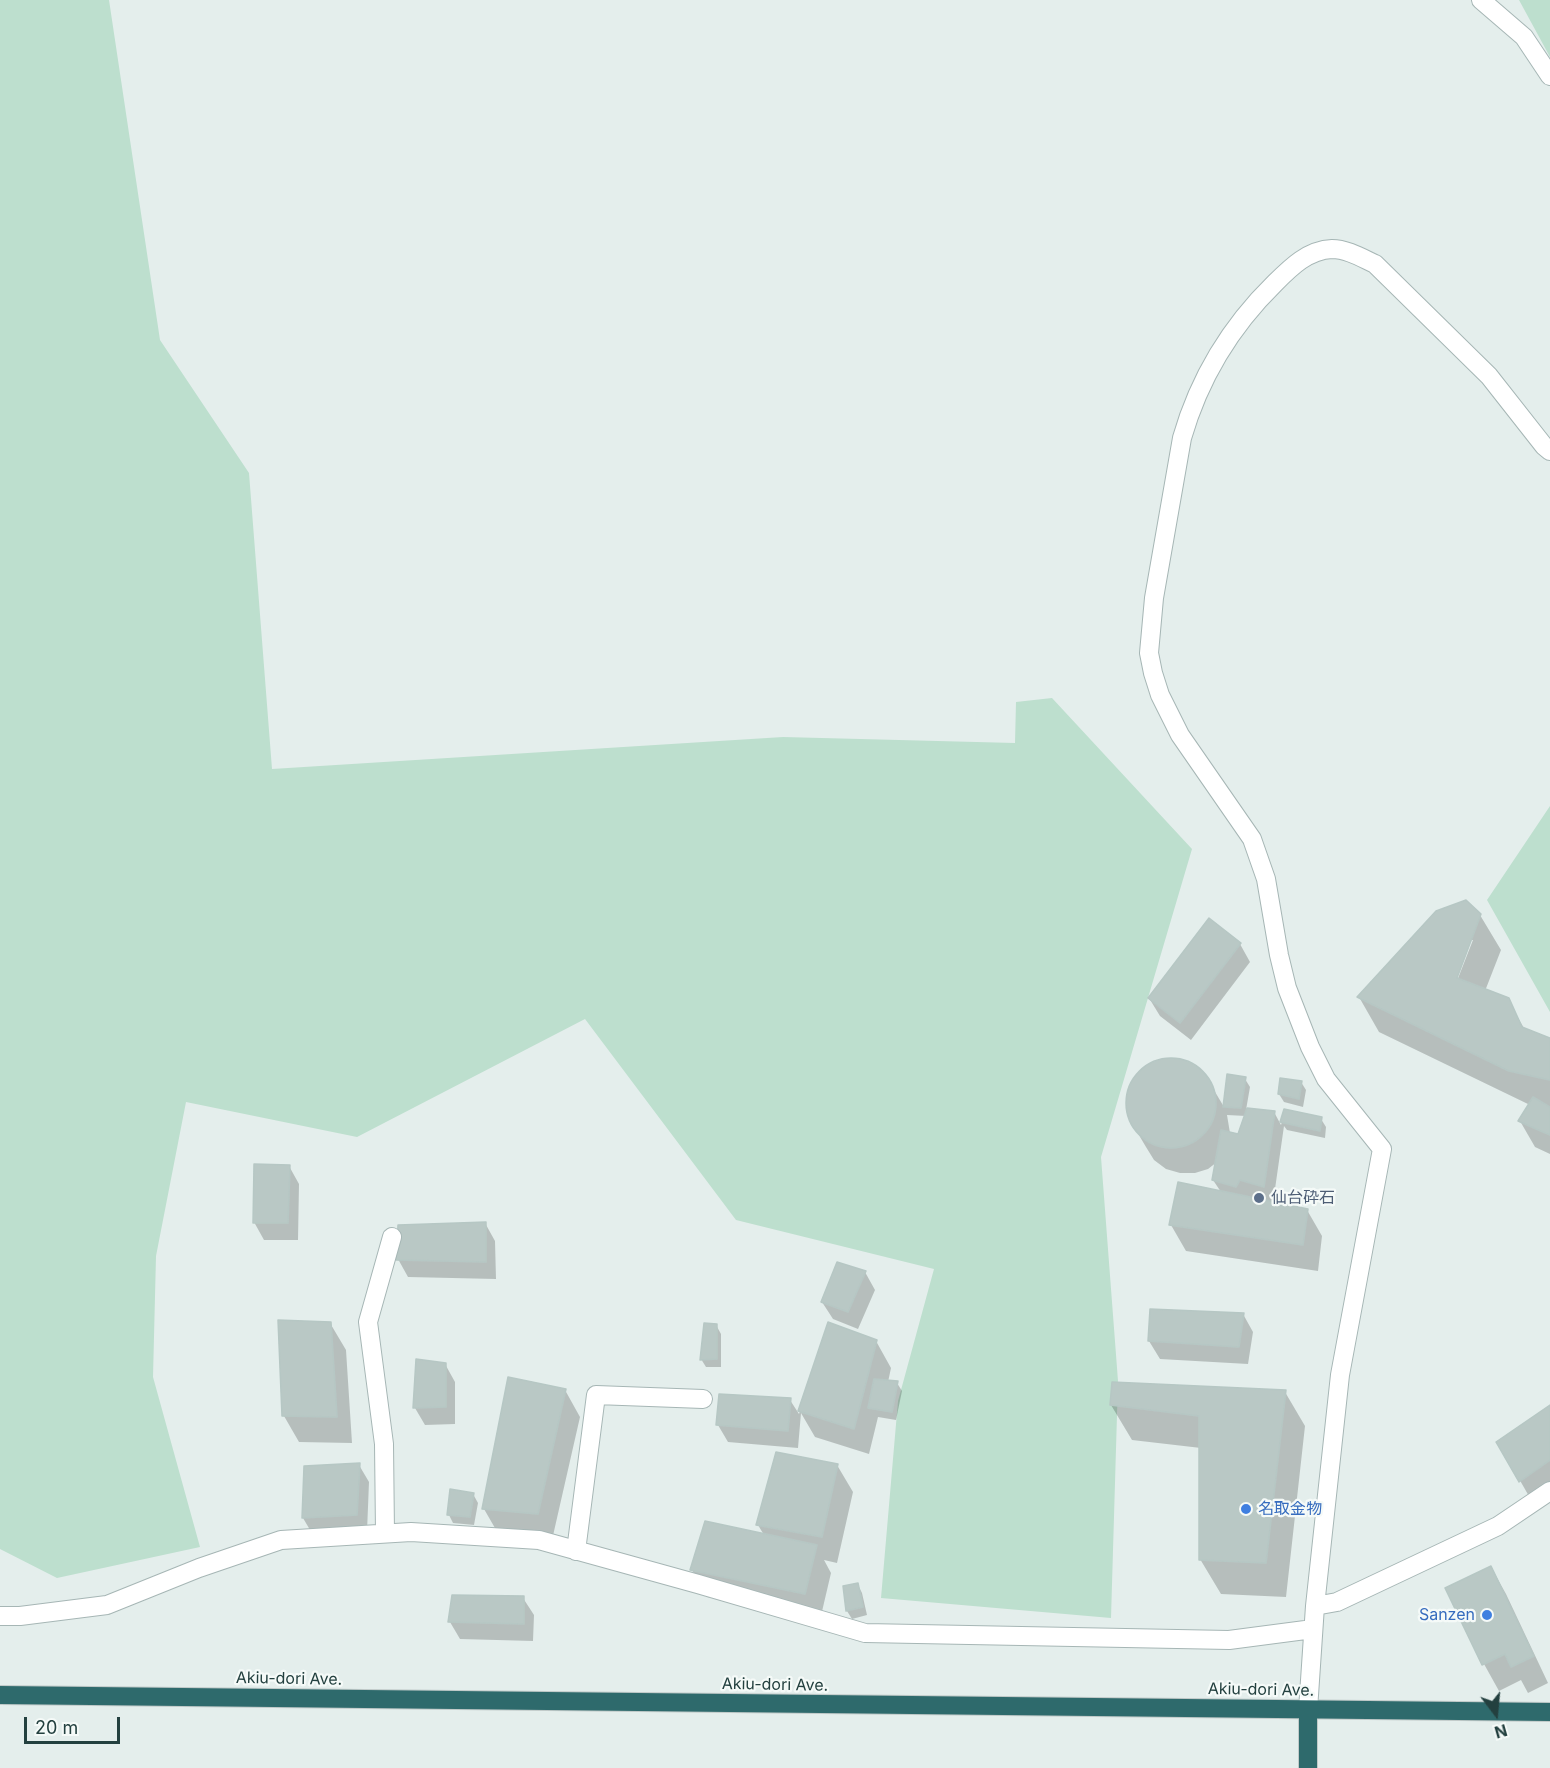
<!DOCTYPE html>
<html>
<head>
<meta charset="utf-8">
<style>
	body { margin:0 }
	#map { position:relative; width:1550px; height:1768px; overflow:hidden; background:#e4eeec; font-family:Inter,sans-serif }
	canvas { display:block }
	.north { position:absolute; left:1466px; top:1684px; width:60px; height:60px; -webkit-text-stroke:4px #f5faf8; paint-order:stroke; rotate:164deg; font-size:16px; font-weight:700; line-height:24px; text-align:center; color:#23403f }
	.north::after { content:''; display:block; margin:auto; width:21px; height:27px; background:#23403f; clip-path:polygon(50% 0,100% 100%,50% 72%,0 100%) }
	.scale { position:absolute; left:24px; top:1717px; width:96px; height:27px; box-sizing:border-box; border:3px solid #23403f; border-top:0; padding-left:8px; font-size:18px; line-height:21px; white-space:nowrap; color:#23403f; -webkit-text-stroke:4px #f5faf8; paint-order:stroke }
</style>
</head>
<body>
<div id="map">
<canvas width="1550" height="1768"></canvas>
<div class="north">N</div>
<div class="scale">20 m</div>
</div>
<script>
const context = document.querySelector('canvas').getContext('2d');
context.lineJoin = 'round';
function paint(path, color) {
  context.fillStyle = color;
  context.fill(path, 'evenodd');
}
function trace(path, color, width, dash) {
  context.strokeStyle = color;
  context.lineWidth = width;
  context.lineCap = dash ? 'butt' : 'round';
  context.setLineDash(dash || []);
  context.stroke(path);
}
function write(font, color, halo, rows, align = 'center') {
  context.font = font + ' Inter,"Noto Sans JP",sans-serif';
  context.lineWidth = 4.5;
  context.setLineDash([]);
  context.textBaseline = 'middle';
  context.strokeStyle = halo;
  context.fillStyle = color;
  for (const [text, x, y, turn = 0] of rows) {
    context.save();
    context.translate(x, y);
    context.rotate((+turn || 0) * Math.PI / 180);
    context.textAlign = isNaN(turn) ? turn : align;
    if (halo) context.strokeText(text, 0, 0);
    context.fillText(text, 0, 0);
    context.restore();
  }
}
const green = new Path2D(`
	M0,0H109L160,340L249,473L272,769L783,737L1015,743L1016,702L1052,698L1192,849L1101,1157L1118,1381L1111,1618L881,1598L898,1401L934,1269L736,1220L585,1019L357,1137L186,1102L156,1256L153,1377L200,1547L57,1578L0,1549Z
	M1519,0H1550V57Z
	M1550,806V1012L1487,900Z`);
const shadow = new Path2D(`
	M1480,915L1501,950L1485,991L1508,1000L1525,1030L1550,1040V1154L1535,1147L1520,1121L1530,1105L1379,1032L1359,997ZM1470,940H1473L1455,986L1453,985Z
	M1209,920L1240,944L1250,962L1191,1040L1160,1016L1149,998Z
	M1173,1059L1187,1062L1199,1070L1208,1080L1224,1107L1228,1076L1245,1079L1250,1087L1246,1110L1274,1112L1281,1125L1285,1111L1321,1119L1326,1127L1325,1138L1287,1130L1284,1126L1273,1203L1307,1210L1322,1236L1318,1271L1186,1251L1171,1225L1221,1192L1213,1180L1217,1162L1208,1169L1195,1173H1180L1166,1169L1154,1160L1146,1147L1130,1120L1127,1105L1129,1091L1136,1077L1146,1067L1160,1061ZM1227,1115L1246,1116L1239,1135L1230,1133Z
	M1301,1082L1306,1090L1303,1107L1284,1102L1279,1094Z
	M289,1166L299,1184L298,1240H264L254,1222Z
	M485,1223L495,1241L496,1279L408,1277L398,1259Z
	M865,1272L875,1290L858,1329L833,1319L822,1302Z
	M1151,1311L1243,1314L1253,1332L1248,1364L1160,1359L1149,1341Z
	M330,1323L346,1350L352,1443L299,1442L284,1416Z
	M829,1324L876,1341L891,1368L888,1382L897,1383L902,1391L896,1420L878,1417L869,1454L815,1437L801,1413L798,1448L728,1442L718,1425L790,1400L799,1414Z
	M716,1325L721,1334V1367H706L701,1359Z
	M445,1364L455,1382V1424L425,1425L415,1408Z
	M565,1390L580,1417L552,1540L499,1535L484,1509Z
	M1285,1392L1305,1426L1286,1597L1221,1594L1200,1559L1201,1448L1132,1440L1111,1405Z
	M1550,1407V1485L1530,1498L1498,1442Z
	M359,1465L369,1482L367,1532L313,1535L303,1518Z
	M837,1465L853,1492L837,1563L824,1560L831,1573L820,1620L707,1597L692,1570L764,1535L758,1525Z
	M473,1494L478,1503L474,1525L453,1523L449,1515Z
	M1491,1567L1506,1594L1548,1683L1528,1693L1521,1680L1499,1691L1484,1664L1447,1588Z
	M858,1585L862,1593L867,1615L852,1619L847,1611Z
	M523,1598L534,1615L533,1641L460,1639L450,1622Z`);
const building = new Path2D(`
	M1466,900L1481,914L1457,978L1509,998L1522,1027L1550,1038V1080L1509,1071L1357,997L1436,911Z
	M1209,918L1241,943L1180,1023L1148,998Z
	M1126 1103a45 45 0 1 1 90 0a45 45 0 1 1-90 0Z
	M1227,1074L1246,1077L1241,1108L1223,1107Z
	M1280,1078L1302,1081L1299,1099L1278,1094Z
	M1533,1097L1550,1107V1135L1518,1121Z
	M1247,1108L1275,1111L1264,1187L1240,1180L1236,1187L1212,1180L1221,1130L1238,1134Z
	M1284,1109L1322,1117L1320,1131L1280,1122Z
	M254,1164L290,1165L288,1223H253Z
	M1178,1182L1308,1209L1303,1245L1169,1225Z
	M486,1222V1262L396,1260L398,1225Z
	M837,1262L866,1271L848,1312L821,1302Z
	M1150,1309L1244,1313L1239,1347L1148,1341Z
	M278,1320L331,1322L337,1417L282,1416Z
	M828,1322L877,1340L854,1429L798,1411Z
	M704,1323L717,1324V1359L700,1360Z
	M416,1359L446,1363V1407L413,1408Z
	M508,1377L566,1389L538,1514L482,1509Z
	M874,1379L898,1381L892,1412L868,1408Z
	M1112,1382L1286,1390L1266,1563L1199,1560V1416L1110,1405Z
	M719,1394L791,1398L788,1431L716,1425Z
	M1550,1405V1460L1519,1482L1496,1442Z
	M776,1452L838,1464L822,1537L756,1525Z
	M360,1463L357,1515L302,1518L304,1466Z
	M450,1489L474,1493L470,1517L447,1515Z
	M705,1521L817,1545L805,1594L690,1570Z
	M1491,1566L1534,1656L1511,1667L1505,1654L1482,1665L1445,1588Z
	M858,1583L863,1607L846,1611L843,1586Z
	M452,1595L524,1596V1624L448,1622Z`);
const minor = new Path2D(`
	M1481,0L1524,37L1550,76
	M385,1533L384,1444L368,1322L392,1237
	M576,1551L596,1395L703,1399
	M1315,1606L1337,1602L1498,1526L1550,1491
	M0,1616H20L107,1605L199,1568L281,1540L411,1532L539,1540L698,1584L865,1633L1229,1640L1313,1629
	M1308,1710L1315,1606L1340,1375L1382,1149L1326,1079L1310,1047L1287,988L1279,955L1266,879L1252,839L1180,735L1160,695L1153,673L1149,653L1154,598L1182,438C1199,379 1231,326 1275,283C1291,267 1308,250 1332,249C1347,249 1362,258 1375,264L1489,376L1544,446L1550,451`);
const highway = new Path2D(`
	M0,1695L1550,1712
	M1308,1768V1710`);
const markers = [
	[1259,1198,6,"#5c6f8a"],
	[1246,1509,6,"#3f7fe0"],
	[1487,1615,6,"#3f7fe0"]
];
const serviceNames = [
	["仙台砕石",1271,1198]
];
const shopNames = [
	["名取金物",1258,1509],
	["Sanzen",1475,1615,"right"]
];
const streetNames = [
	["Akiu-dori Ave.",289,1679,1],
	["Akiu-dori Ave.",775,1685,1],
	["Akiu-dori Ave.",1261,1690,1]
];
paint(green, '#bddfce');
paint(shadow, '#0003');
paint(building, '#b9c8c5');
trace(building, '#b6c7c4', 1.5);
trace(minor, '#a6b6b5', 20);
trace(highway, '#c1cac9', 20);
trace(minor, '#fff', 18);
trace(highway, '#2e6a6c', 18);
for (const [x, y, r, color] of markers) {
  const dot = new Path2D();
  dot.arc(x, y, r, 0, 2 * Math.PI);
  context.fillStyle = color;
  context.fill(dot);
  trace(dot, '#f5faf8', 2);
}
write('16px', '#4e5e75', '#f5faf8', serviceNames, 'left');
write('16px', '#366cbe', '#f5faf8', shopNames, 'left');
write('16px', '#23403f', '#f5faf8', streetNames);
</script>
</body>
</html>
